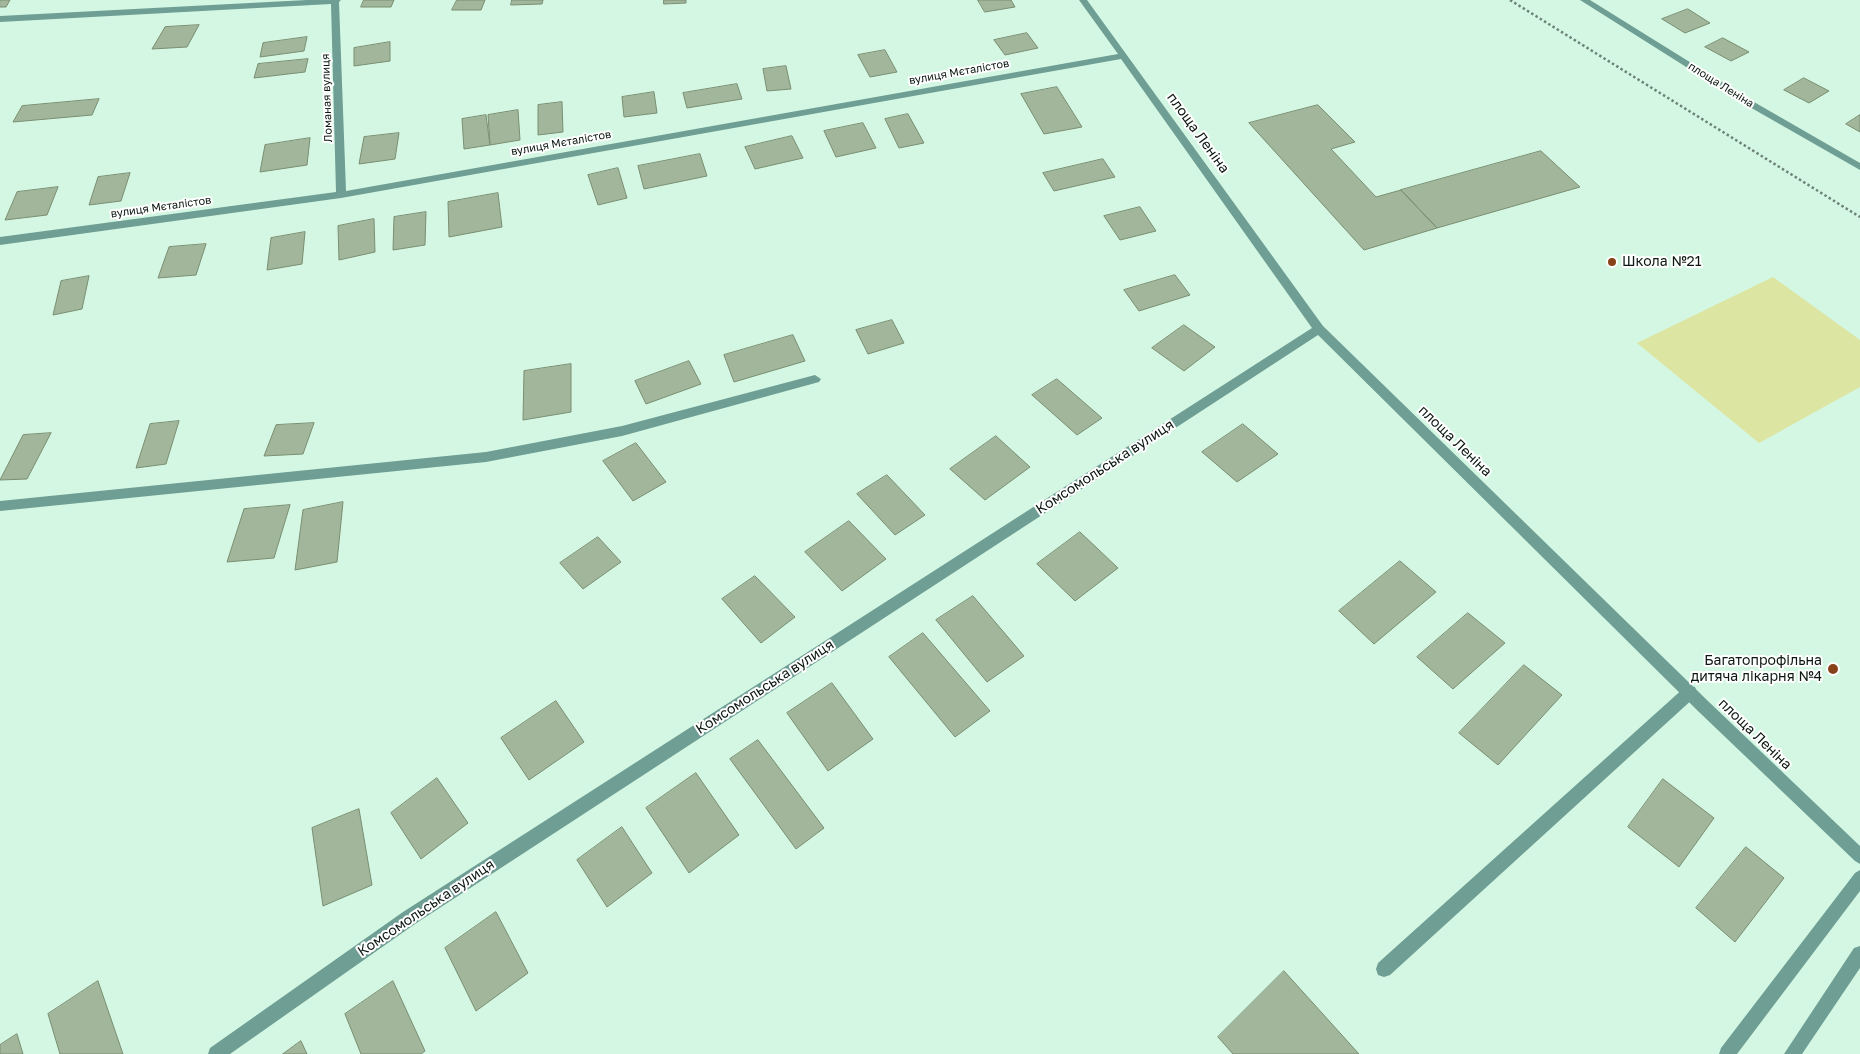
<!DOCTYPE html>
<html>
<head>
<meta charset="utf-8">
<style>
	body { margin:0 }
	canvas { display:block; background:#d3f7e2 }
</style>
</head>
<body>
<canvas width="1860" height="1054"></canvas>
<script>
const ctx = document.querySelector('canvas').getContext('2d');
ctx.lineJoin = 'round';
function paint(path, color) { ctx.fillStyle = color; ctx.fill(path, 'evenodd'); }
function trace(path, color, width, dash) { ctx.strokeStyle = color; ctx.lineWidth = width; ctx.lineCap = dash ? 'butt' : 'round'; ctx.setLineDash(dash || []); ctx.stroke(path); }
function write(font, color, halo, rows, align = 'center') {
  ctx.font = font + ' "Golos Text",sans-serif'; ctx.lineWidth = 4; ctx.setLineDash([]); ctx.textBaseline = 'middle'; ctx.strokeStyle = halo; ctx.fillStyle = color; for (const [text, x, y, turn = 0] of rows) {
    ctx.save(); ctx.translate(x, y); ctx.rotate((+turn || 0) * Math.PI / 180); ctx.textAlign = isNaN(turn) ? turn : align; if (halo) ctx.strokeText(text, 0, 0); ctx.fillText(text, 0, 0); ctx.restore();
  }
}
const green = new Path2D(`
	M1773 277 1860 340V387L1759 443 1637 343Z`);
const building = new Path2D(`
	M0 0H10L6 7H0Z
	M364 0H394L391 7H361Z
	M457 0H485L481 10H452Z
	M512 0H543L542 4 511 5Z
	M664 0H686V3L664 4Z
	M978 0H1011L1015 7 985 12Z
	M1688 9 1710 23 1685 33 1662 19Z
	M199 25 187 47 152 49 165 27Z
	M1027 33 1038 48 1005 55 994 40Z
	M307 37 304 51 260 57 263 43Z
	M1723 38 1749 52 1731 61 1705 47Z
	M390 42V61L354 66V48Z
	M885 50 897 72 870 77 858 55Z
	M308 59 305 72 254 78 258 64Z
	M786 66 791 89 767 91 763 69Z
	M1804 78 1829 91 1809 103 1784 90Z
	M737 84 742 99 687 108 683 93Z
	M1057 87 1082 127 1044 134 1021 94Z
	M654 92 657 113 624 117 622 97Z
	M99 99 92 115 13 122 22 106Z
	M562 102 563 132 538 135V105Z
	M1318 105 1355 142 1331 149 1376 197 1401 190 1437 228 1364 250 1249 123Z
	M518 110 520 140 490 145 488 115Z
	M908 114 924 143 899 148 885 119Z
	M486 115 490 145 464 149 462 119Z
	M1860 115V132L1846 124Z
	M863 123 876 148 836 157 824 131Z
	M399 133 395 159 359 164 364 137Z
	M792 136 803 158 755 169 745 147Z
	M310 138 307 165 260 172 265 145Z
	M1541 151 1580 187 1437 228 1401 190Z
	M700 154 707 176 644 189 638 166Z
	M1103 159 1115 177 1054 191 1043 173Z
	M618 168 627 198 598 205 588 175Z
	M130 173 121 201 89 205 98 177Z
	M58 187 47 215 5 220 17 192Z
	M498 193 502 227 449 237 448 202Z
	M1140 207 1156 231 1120 240 1104 216Z
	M426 212 425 245 393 250 394 217Z
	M374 219 375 252 339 260 338 226Z
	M305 232 302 264 267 270 271 238Z
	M206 244 196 275 158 278 169 247Z
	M1175 275 1190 295 1139 311 1124 290Z
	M89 276 82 309 53 315 61 281Z
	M892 320 904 343 868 354 856 330Z
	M1184 325 1215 347 1184 371 1152 348Z
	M793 335 805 361 734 382 724 355Z
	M689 361 701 384 646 404 635 381Z
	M571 364V412L523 420 524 371Z
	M1057 379 1102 418 1077 435 1032 395Z
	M179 421 166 464 136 468 150 424Z
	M314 423 303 454 264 456 276 425Z
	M1243 424 1278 454 1237 482 1202 452Z
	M51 433 27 479 0 480 23 435Z
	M996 436 1030 467 985 500 950 469Z
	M636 443 666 482 633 501 603 461Z
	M887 475 925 515 895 535 857 494Z
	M343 502 337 562 295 570 303 510Z
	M290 505 274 558 227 562 244 509Z
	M849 521 886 559 842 591 805 552Z
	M1080 532 1118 568 1075 601 1037 564Z
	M598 537 621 562 583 589 560 563Z
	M1400 561 1436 592 1374 644 1339 611Z
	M755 576 795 617 761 643 722 599Z
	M973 596 1024 656 987 682 936 620Z
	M1468 613 1505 643 1453 689 1417 657Z
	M923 633 990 711 955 737 889 657Z
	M1524 665 1562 695 1498 765 1459 733Z
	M832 683 873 739 828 771 787 713Z
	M556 701 584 742 529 780 501 738Z
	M758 740 824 828 796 849 730 759Z
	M696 773 739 835 689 873 646 808Z
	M437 778 468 823 421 859 391 813Z
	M1663 779 1714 818 1679 867 1628 827Z
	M359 809 372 885 323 906 312 828Z
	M622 827 652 873 607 907 577 860Z
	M1746 847 1784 878 1735 942 1696 908Z
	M496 912 528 973 476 1011 445 948Z
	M1284 971 1359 1054H1233L1218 1037Z
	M98 981 123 1054H60L48 1014Z
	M393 981 425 1051 421 1054H361L345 1014Z
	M17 1034 23 1054H0V1045Z
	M301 1041 307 1054H283Z`);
const path = new Path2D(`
	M1510 0 1860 217`);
const lane = new Path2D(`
	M1690 686 1695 687 1697 692 1695 697 1390 975 1384 977 1378 975 1376 969 1378 963 1685 687Z
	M1860 870V891L1737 1054H1719L1721 1048 1855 873Z`);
const street = new Path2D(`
	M307 0H341L339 2 346 191 1118 54 1079 0H1087L1323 326 1709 702 1860 846V864L1855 861 1699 712 1318 335 415 924 230 1054H208L210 1048 403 912 1312 328 1121 59 341 198 0 245V237L336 192 331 4 0 22V16Z
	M1580 0H1590L1754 102 1860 163V170L1748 106Z
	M815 375 821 379 819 382 622 436 486 462 0 511V501L486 452 622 426Z
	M1860 946V968L1802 1054H1784L1854 948Z`);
const markers = [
	[1612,262,5,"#874219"],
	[1833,669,6,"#874219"]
];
const farStreetnames = [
	["вулиця Мєталістов",959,72,-10],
	["площа Леніна",1721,85,32],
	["Ломаная вулиця",327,98,-92],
	["вулиця Мєталістов",561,143,-10],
	["вулиця Мєталістов",161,207,-8]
];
const streetNames = [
	["площа Леніна",1198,133,54],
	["площа Леніна",1455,441,44],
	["Комсомольська вулиця",1105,467,-33],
	["Комсомольська вулиця",765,687,-33],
	["площа Леніна",1755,734,44],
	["Комсомольська вулиця",426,908,-34]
];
const poiNames = [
	["Школа №21",1622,262],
	["Багатопрофільна",1822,661,"right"],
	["дитяча лікарня №4",1822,677,"right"]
];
paint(green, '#dce6a2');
paint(building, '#a1b69a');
trace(building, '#7a8e72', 1);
trace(path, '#6c8476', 2.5, [2.5, 2.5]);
paint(lane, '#6f9e95');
paint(street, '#6f9e95');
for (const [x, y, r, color] of markers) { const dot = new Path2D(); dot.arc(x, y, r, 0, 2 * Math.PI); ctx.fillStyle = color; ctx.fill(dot); trace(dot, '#fff', 2); }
write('11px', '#0b1710', '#fff', farStreetnames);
write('14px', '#0b1710', '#fff', streetNames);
write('14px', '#0b1710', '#fff', poiNames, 'left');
</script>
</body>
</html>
